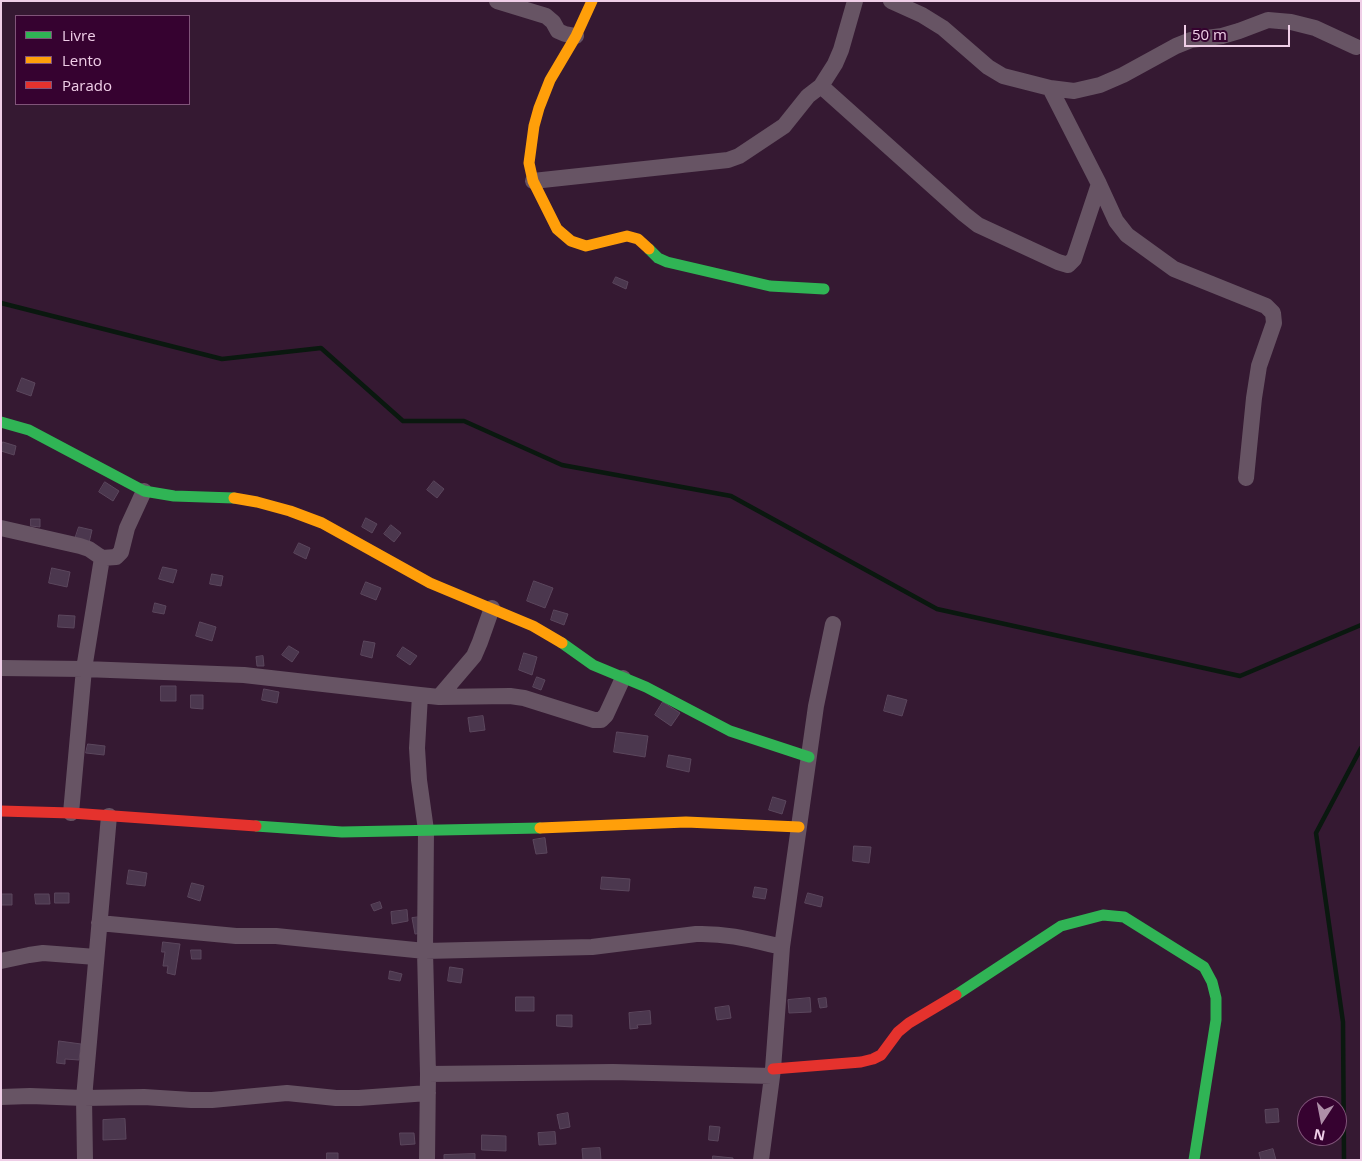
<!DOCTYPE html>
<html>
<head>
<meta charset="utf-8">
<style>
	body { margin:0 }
	#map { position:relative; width:1362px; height:1161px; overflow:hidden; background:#351932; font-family:"Open Sans",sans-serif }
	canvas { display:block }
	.frame { position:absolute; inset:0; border:2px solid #efcee7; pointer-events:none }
	.legend { position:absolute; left:15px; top:15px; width:175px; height:90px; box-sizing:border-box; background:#360230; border:1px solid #805479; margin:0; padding:6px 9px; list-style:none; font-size:15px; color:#efcee7 }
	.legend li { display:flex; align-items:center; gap:10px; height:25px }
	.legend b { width:25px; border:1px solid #805479 }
	.north { position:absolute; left:1297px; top:1096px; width:50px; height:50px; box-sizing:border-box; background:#360230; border:1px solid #805479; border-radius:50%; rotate:191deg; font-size:14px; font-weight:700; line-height:20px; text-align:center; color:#efcee7 }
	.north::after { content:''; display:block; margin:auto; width:18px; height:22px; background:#ae8fa8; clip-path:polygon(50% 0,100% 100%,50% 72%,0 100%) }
	.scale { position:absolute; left:1184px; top:25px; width:106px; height:22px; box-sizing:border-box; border:2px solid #efcee7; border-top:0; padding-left:6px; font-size:15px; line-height:18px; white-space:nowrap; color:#efcee7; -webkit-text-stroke:4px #360230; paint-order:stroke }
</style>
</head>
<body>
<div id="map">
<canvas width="1362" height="1161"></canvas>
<div class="frame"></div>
<ul class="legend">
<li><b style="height:6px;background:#30b455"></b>Livre</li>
<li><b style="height:6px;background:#ff9f0a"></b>Lento</li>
<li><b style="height:6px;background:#e5322d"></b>Parado</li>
</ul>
<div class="north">N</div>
<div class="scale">50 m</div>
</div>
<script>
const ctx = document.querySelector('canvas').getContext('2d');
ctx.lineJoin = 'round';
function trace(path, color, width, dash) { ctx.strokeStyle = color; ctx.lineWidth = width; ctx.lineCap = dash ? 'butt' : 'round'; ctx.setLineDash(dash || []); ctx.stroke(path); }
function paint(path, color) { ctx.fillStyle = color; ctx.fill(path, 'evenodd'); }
const stream = new Path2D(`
	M1 303 222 359 321 348 403 421H464L562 465 731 496 937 609 1240 676 1361 625
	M1344 1160 1343 1022 1316 833 1361 748`);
const building = new Path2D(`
	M616 277 628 282 626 289 613 283Z
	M22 378 35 383 31 396 17 391Z
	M3 442 16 446 14 455 1 451Z
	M434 481 444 489 437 498 427 490Z
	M105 482 119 491 113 501 99 492Z
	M366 518 377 524 372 533 362 527Z
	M31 519H40V527L31 526Z
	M391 525 401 533 394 542 384 534Z
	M79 527 92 530 89 543 75 539Z
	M299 543 310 548 306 559 294 553Z
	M163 567 177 570 173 583 159 579Z
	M52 568 70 572 67 587 49 583Z
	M212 574 223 576 221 586 210 584Z
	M534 581 553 588 545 608 527 601Z
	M366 582 381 588 376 600 361 594Z
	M155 603 166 606 164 614 153 612Z
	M554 610 568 614 564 625 551 620Z
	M59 615 75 616 74 628 58 627Z
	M200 622 216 627 212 641 196 636Z
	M364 641 375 643 372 658 361 655Z
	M289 646 299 652 292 662 282 655Z
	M403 647 417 656 410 665 397 656Z
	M524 653 537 657 532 675 519 670Z
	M263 656 264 666H257L256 657Z
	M537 677 545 680 541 690 533 687Z
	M161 686H176V701H161Z
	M264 689 279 692 277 703 262 700Z
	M191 695H203V709L191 708Z
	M888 695 907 700 902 716 884 711Z
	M663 702 680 713 671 726 655 715Z
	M483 716 485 730 470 732 468 718Z
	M617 732 648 736 645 757 614 752Z
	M88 744 105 746 104 755 86 753Z
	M669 755 691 759 689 772 667 767Z
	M773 797 786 801 782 814 769 810Z
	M545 838 547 853 536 854 533 840Z
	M854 846 871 847 869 863 853 861Z
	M129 870 147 873 145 886 127 884Z
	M602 877 630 879 629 891 601 889Z
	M192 883 204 886 200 901 188 897Z
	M755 887 767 889 765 899 753 897Z
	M55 893H69V903H55Z
	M808 893 823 897 821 907 805 903Z
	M1 894H12V905H1Z
	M35 894H49L50 904H36Z
	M380 902 382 908 374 911 371 905Z
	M407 910 408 921 392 924 391 912Z
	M421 917 423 933 415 934 412 918Z
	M163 942 180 944 175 975 167 973 168 966H163L165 952H162Z
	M191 950H201V959H192Z
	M450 967 463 969 461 983 448 981Z
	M390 971 402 974 400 981 389 979Z
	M516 997H534V1011H516Z
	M810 998 811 1012 789 1013 788 1000Z
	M826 998 827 1007 820 1008 818 999Z
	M729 1006 731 1018 717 1020 715 1008Z
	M650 1011 651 1024 637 1025 638 1028 630 1029 629 1013Z
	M557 1015H572V1027L557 1026Z
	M59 1041 81 1044 79 1060 65 1059V1064L57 1063Z
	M1278 1109 1279 1122 1266 1123 1265 1110Z
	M568 1113 570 1127 560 1129 557 1115Z
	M125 1119 126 1139 103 1140V1120Z
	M710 1126 720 1127 718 1141 709 1140Z
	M555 1132 556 1144 539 1145 538 1133Z
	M400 1133H414L415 1144 401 1145Z
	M482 1135 506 1136V1151L482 1150Z
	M600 1148 601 1160H583L582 1149Z
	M1273 1149 1276 1160H1261L1259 1153Z
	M327 1153H338V1160H327Z
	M475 1154V1160H444V1155Z
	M713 1156 733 1158V1160H713Z`);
const street = new Path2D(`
	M497 1 546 16 553 22 558 31 565 34 576 36
	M891 1 922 15 943 28 988 67 1003 76 1050 88 1074 91 1100 85 1123 75 1176 46 1191 40 1222 36 1239 31 1268 20 1291 22 1315 28 1356 47
	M821 86 964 214 978 225 1058 262 1068 265 1074 259 1099 184
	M1050 88 1099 184 1116 221 1127 235 1174 269 1266 306 1273 313 1274 323 1259 366 1254 398 1246 478
	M533 181 728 160 739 156 784 126 808 96 821 86 835 64 841 50 855 1
	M1 528 80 546 89 549 102 558 116 557 121 552 127 528 144 491
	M1 668 84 669 244 675 420 695 439 697 510 696 524 698 594 720H601L606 715 623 678
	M420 695 417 748 419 780 426 830 425 951 428 1074 427 1160
	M439 697 474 656 480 642 492 608
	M71 813 84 669 102 558
	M99 923 236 936H276L425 951 592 947 696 934C728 933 752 940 782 947
	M1 961 29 955 43 953 96 957
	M428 1074 613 1072 772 1076
	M1 1097 30 1096 84 1098 144 1097 191 1100H212L287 1093 336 1098H359L428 1093
	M85 1160 84 1098 109 816
	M761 1160 773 1069 782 947 816 706 833 624`);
const fast = new Path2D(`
	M649 249 658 258 667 262 770 286 824 289
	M1 422 29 430 144 491 174 496 234 498
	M562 643 593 665 646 687 730 731 809 757
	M256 826 342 832 540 828
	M956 995 1061 926 1103 915 1124 917 1204 967 1212 982 1216 998V1020L1194 1160`);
const slow = new Path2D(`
	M592 1 576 36 550 80 539 108 534 126 529 163 533 181 557 229 571 241 586 246 627 236 638 239 649 249
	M234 498 257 502 290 511 322 523 430 583 533 626 562 643
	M540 828 686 822 799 827`);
const jam = new Path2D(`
	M1 811 71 813 256 826
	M773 1069 861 1062 873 1059 881 1055 898 1032 909 1023 956 995`);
trace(stream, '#0a180f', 4.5);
paint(building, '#4b374e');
trace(building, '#5b475d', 1);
trace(street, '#675464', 16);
trace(fast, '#30b455', 11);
trace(slow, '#ff9f0a', 11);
trace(jam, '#e5322d', 11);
</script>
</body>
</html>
